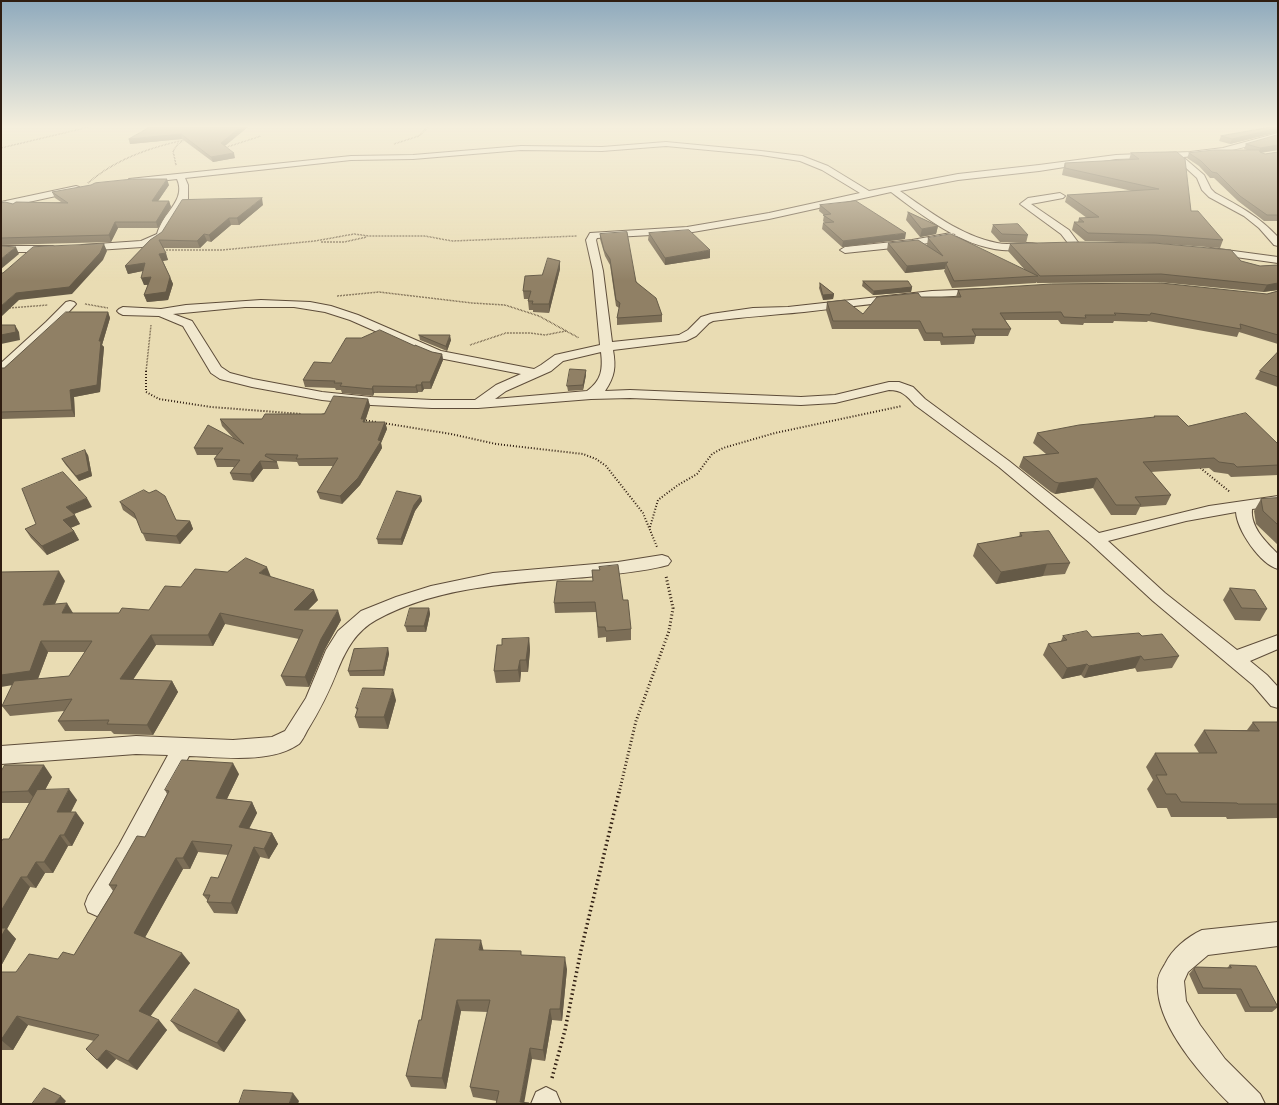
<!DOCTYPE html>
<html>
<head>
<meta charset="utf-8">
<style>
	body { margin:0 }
	#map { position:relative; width:1279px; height:1105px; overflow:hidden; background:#e9dcb3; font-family:Vollkorn,serif }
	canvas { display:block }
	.frame { position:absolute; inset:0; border:2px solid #2f1d11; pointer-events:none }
</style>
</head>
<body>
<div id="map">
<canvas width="1279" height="1105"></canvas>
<div class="frame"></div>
</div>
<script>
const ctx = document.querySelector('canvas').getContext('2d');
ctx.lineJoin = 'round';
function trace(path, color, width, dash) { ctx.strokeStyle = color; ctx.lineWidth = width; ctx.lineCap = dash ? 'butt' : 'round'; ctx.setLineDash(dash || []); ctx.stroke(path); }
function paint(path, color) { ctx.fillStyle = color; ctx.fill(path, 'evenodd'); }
const pathFar3 = new Path2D(`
	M394 144 419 136 429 126
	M1 148 93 126
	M224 148 261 136
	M176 165 173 151 178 144 183 141
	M88 183C116 159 149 148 184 140
	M321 242H344L367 237
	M166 250H222L315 241 354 234 369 236H425L452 241 577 236
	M337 296 379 292 472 303 505 305 539 316 579 338
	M85 304 108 308
	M9 308 48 305
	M470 345 506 333H530L545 335 566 331
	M146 372 151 325`);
const pathFar2 = new Path2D(`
	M146 371V392L159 399 211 407 302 414
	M363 420 376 422
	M383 423 451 434 496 444 583 454 596 459 606 466 643 513 657 547
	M1198 466 1230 492
	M650 527 658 500 678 485 697 474 712 454 723 448 775 433 902 406`);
const pathFar1 = new Path2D(`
	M619 793 636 721 669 631 673 608 666 576`);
const path = new Path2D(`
	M552 1078 565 1030 581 950 619 792`);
const street = new Path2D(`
	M1278 133V138C1247 147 1216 155 1183 157L1204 175 1211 189 1215 193C1241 207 1258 216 1278 237V246L1274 245 1259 228 1244 216 1209 197 1202 190 1197 178 1174 157 1116 159 1039 171 958 180 900 191C929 211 961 236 997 243 1010 246 1024 241 1037 244L1038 246 1037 248 1033 249C1023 250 1012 251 1002 250 961 246 923 216 891 192L769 219 687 233 597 238 596 240 603 271 612 342 679 335 688 330 701 317 711 314 753 308 788 307 932 291 983 289 985 291 979 294C920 298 862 305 804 312 773 315 743 317 713 321L709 323 696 336 686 341 613 350C616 367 615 376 605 391L630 390 801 397 835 395 889 382H899L913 387 925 399 1009 461 1099 533 1209 506 1278 496V506L1252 509C1250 527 1266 542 1278 554V569C1260 564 1237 530 1236 512L1186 521 1108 541 1165 593 1237 650 1278 635V649L1250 661 1267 675 1278 687V708L1271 706 1253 685 1153 601 1090 543 999 467 915 405C907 396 902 390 889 390L835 403 801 405 630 398 591 399 478 408H432L371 405 322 400 252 387 220 379 211 373 183 326 159 316 123 315 119 313 117 311 119 309 123 307 161 309 186 305 261 300 310 302 331 306 358 315 441 351 534 369 541 365 555 355 600 345 593 271 586 240 590 233 687 227 769 213 860 193 822 170 800 161 761 155 666 146 602 151 521 150 413 159 351 160 185 178 188 185V199L172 222 165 238 159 242 142 247 82 251 77 248 82 245 141 241 157 234C158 230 160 226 162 222 170 208 185 197 177 179L132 184 129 183 128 181 129 179 351 156 413 155 521 146 602 147 666 142 761 151 802 156 828 166 869 191 958 174 1039 165 1116 155 1190 152 1223 148ZM245 307H294L325 312 350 320 434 357 521 374 496 385 475 400H432L371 397 322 392 253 379 230 373 221 367 192 321 173 314ZM601 352C603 369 602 380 587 391L495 399 506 391 551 371 563 361Z
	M76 186 79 187 80 189 79 191 1 208V202Z
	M1060 193 1065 196 1063 198 1031 204 1069 230 1080 245 1079 247H1071L1061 234 1020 204 1028 198Z
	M951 233 955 234 956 236 955 238 912 246 845 253 840 250 845 247 912 240Z
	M1 246H53L58 249 53 252H1Z
	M1211 248 1278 257V263L1207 253 1206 251 1207 249Z
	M70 301 74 302 76 304 54 328 6 373 1 374V363L46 322 66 302Z
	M662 555 668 557 671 561 668 565C642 572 614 574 587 577 516 583 440 585 376 620 356 631 346 650 338 669 329 692 320 710 307 731 305 735 302 741 299 744 271 764 222 757 189 756L135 861 106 912 97 916 88 912 85 904 88 896 119 845 168 755 136 754 1 764V746L136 736 233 740 272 737 285 731 306 698 326 650 338 631 361 611 396 597 431 586 493 573 618 562Z
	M1278 922V946L1208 955 1188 972 1184 981 1186 1001 1200 1025 1225 1059 1260 1094 1265 1104H1230C1202 1076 1154 1023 1158 981 1158 975 1162 969 1165 964 1172 949 1187 937 1202 930Z
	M546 1087 556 1092 561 1104H531L536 1092Z`);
const wall = new Path2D(`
	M152 126H249L225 146 235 158 213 162 182 139 130 144 129 139Z
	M1278 126V132L1230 144 1219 141 1221 136Z
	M1278 135V150L1261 153 1265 154 1278 152V221H1264L1238 201 1214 178H1210L1199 166 1187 158 1189 153 1247 150 1244 149 1246 144Z
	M1177 152 1191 211 1223 240 1220 248 1153 243 1085 241 1072 230 1074 222H1078L1079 218H1087L1065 202 1067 195 1132 191 1062 175 1063 170 1065 163 1129 160 1131 153Z
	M169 185 158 201H169L171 207 158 228H118L111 242 1 245V203L13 204 61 202 55 198 52 192Z
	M263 205 239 225H231L211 242 207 241 200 248H163L168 260 163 261 170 277 173 284 168 300 147 302 144 295 148 285H144L143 271 128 274 125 266 150 240Z
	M820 205 905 239 842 247 822 229 823 223H825L823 221 824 215 819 211Z
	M908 212 938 226 936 234 920 237 906 220Z
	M993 225 1028 235 1026 243 1000 242 991 232Z
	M649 233 710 258 665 265 648 240Z
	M600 234 662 315V322L617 325V318L619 308 616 306 610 265 605 256 600 239Z
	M928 238 1025 270 1008 251 1010 244 1241 261 1260 266 1278 265V290L1263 292 1158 282 1037 283 1036 282V283L952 288 944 271 945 269 905 273 887 250 888 243 927 246V245Z
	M560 261V269L549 313 533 312V310H529L528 301V299H524L523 291Z
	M863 281 912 287 911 292 873 295 862 286Z
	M820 283 834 294 833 299 823 300 819 288Z
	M958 290 1267 294 1278 291V344L1239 332 1237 337 1148 321 1147 322 1114 321 1113 323H1084L1083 325 1061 324 1058 320H1005L1011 329 1008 336H976L974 344 941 345 940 341H924L918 329H832L826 310 827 302 863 314 921 297H956Z
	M108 312 110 318 102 345 104 347 100 392 74 397 75 417 1 419V368H4Z
	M419 335 451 340 447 351 420 340Z
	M415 346 432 352 442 354 443 360 431 389H424L422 392H418L417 393H374L373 396 342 393 341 390H336L335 388 305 387 303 380 331 363Z
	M1278 352V387L1255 379 1260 371Z
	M586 375 583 390 568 391 567 386Z
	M368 399 370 406 365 422H385L387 429 381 443 382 448 360 485 342 504 320 499 317 492 334 466H299L297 462 276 461 277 462 279 469H263L253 482 233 480 230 473 234 467H217L214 459 217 455H197L194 448 235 440 222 426 220 419H262L321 414Z
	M1154 416 1188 426 1278 444V475L1231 477 1228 474 1214 472 1209 468 1151 472 1171 495 1166 505 1140 507 1136 515H1111L1093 488 1055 494 1051 492 1019 467 1023 457 1046 454 1033 443 1037 433 1153 418Z
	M88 455 92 476 79 481 65 464 62 459Z
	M421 496 422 501 415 511 402 545 378 544 377 539Z
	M1278 498V545L1256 524 1254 511 1261 499Z
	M120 502 176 520 190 521 193 529 180 544 146 541 137 520 123 510Z
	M92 507 74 514 80 524 71 528 74 531 79 540 47 555 31 538 25 529Z
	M1020 533 1070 563 1065 574 1043 576 996 584 973 556 977 544 1019 537Z
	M592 570 623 600 631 629V640L606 642V637L598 638 596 612 555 613 554 603 593 581Z
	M271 577 318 600 308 610 341 620 325 649 309 687 286 686 281 676 299 639 225 624 213 646 156 645 133 679 172 681 178 692 153 735 114 734 111 731H65L58 721 64 711 10 716 2 706 65 581 55 604 73 613H119L149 610 181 587ZM48 652H85L69 676 38 679Z
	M1230 588 1267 609 1260 621 1235 620 1223 600Z
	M429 608 430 614 426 632H407L405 626Z
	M1063 636 1092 637 1142 636 1179 656 1172 668 1137 672 1135 668 1084 678 1081 675 1062 679 1043 655 1048 644 1061 641Z
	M529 638 530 650 528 672H521L520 682 496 683 494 671 502 645Z
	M388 648 389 654 384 676H350L348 671Z
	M396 700 388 729 359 728 355 717 357 711 356 708Z
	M1253 722H1278V818L1227 819 1226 817H1171L1167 808H1157L1147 789 1153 780 1146 767 1155 753H1199L1194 745 1204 730H1247Z
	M1 772 52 777 45 790 77 800 71 812 84 823 72 846H68L53 873H45L36 888 30 887 7 929 16 939 1 966V842L9 839 29 803H1Z
	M239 774 227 799 252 802 257 813 249 828 272 833 278 844 269 859 260 857 237 914 214 913 207 902 208 901 203 895 218 878 228 855 198 852 190 869H183L145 937 190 963 150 1016 167 1030 137 1070 116 1059 107 1069 94 1041 28 1025 13 1050H1V972H16L74 955 113 891 109 885 145 837 167 794 165 790Z
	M483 951 522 955 567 969 562 1021 552 1020 545 1061 532 1059 497 1101 473 1097 470 1087 488 1012 461 1011 446 1089 411 1087 406 1076 421 1020Z
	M1230 965 1278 1007 1272 1012H1245L1236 994H1198L1189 974 1195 967 1227 968Z
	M246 1020 224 1052 179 1031 171 1021Z`);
const shadedWall = new Path2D(`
	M242 126H249L222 148 221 143Z
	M1278 128V132L1230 144 1232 139Z
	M181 134 182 139 130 144 129 139Z
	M1278 145V150L1258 153 1260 148Z
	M234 153 235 158 213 162 211 157Z
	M167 179 169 185 154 207 152 201Z
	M262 198 263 205 239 225 237 218Z
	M169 201 171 207 158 228 156 222Z
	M229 218 231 225 211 242 209 235Z
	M115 222 118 228 111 242 109 235Z
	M938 226 936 234 920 237 922 229Z
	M906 233 905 239 842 247 843 241Z
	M204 234 207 241 200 248 197 241Z
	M104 244 107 251 103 260 72 294 19 300 1 317V306L16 293Z
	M16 247 19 254 1 269V259Z
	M710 250V258L665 265V258Z
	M166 253 168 260 162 261 159 254Z
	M560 261V269L549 313V304Z
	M948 262 946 264 945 269 905 273 907 266Z
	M145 263 147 270 128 274 125 266Z
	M151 277 153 284 144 285 141 278Z
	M170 277 173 284 168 300 147 302 144 295Z
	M1278 283V290L1263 292 1267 285Z
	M912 287 911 292 873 295 874 291Z
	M834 294 833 299 823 300V295Z
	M108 312 110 318 102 345 104 347 100 392 74 397 75 417 72 410 70 390 99 341Z
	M15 325 19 332 20 340 1 344V335Z
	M450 335 451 340 447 351 446 346Z
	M442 354 443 360 431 389 430 382Z
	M586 370V375L583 390V385Z
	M422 382 424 389 422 392 421 385Z
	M416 385 418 392 417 393 416 387Z
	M373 386 374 393 373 396 372 389Z
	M368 399 370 406 365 421 366 426 361 419Z
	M385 422 387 429 381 443 382 448 360 485 342 504 340 496 378 440Z
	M85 450 88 455 92 476 79 481 76 476Z
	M260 461 263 469 253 482 250 474Z
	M1097 478 1093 488 1055 494 1059 483Z
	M421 496 422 501 415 511 402 545 401 539 414 505Z
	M87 498 92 507 71 515 66 507Z
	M75 515 80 524 67 529 63 520Z
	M190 521 193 529 180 544 176 536Z
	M74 531 79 540 47 555 42 546Z
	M1047 564 1043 576 996 584 1001 572Z
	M267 567 271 577 259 573Z
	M59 571 65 581 50 615 43 605Z
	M314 590 318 600 298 620 294 610Z
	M67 603 73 613H62Z
	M429 608 430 614 426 632 424 626Z
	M338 610 341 620 325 649 309 687 305 677 321 639Z
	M220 613 225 624 213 646 208 635Z
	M151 635 156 645 127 689 120 679Z
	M529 638 530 650 528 672 526 660Z
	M41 641 48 652 37 681 1 687V675Z
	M388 648 389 654 384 676 383 670Z
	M1141 656 1135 668 1084 678 1089 666Z
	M520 660 521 672 520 682 518 670Z
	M1087 664 1081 675 1062 679 1067 668Z
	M172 681 178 692 153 735 147 725Z
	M393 689 396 700 388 729 384 717Z
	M233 763 239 774 222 809 216 798Z
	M44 765 52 777 38 803 28 791Z
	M69 789 77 800 65 822 57 812Z
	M252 802 257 813 245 837 239 827Z
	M76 812 84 823 72 846 64 835Z
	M272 833 278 844 269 859 264 849Z
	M60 835 68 846 53 873 44 862Z
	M192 841 198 852 190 869 183 858Z
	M254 847 260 857 237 914 231 903Z
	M176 858 183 869 142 943 134 933Z
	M36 862 45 873 36 888 27 877Z
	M21 877 30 887 7 929 16 939 1 966V911Z
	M481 940 484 952 479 950Z
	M182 953 190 963 147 1021 139 1011Z
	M565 957 567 969 562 1021 560 1009Z
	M457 1000 461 1011 446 1089 442 1078Z
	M550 1009 552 1020 545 1061 543 1050Z
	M239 1010 246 1020 224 1052 217 1043Z
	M17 1016 28 1025 13 1050 1 1040Z
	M159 1020 167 1030 137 1070 128 1061Z
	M530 1048 532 1059 524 1104 520 1102Z
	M106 1050 116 1059 107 1069 97 1060Z
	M293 1093 299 1101 298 1104H289Z
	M61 1096 66 1101 64 1104H54Z`);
const building = new Path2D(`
	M152 126H242L221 143 234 153 211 157 181 134 129 139Z
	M1278 126V128L1232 139 1221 136Z
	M1278 135V145L1260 148 1246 144Z
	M1214 150H1259L1260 152 1265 154 1278 152V215H1267L1240 196 1217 173 1212 172 1201 161 1189 153Z
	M1177 152 1185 159 1191 211H1198L1223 240 1156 235 1088 233 1074 222H1084L1079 218 1099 217 1067 195 1159 189 1065 168V163L1139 159 1131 153Z
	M133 179H167L152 201H169L156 222H115L109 235 1 238V203L5 202 13 204 16 202 68 203 52 192 91 185 95 183Z
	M262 198 237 218H229L209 235 204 234 197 241 159 240 166 253 159 254 170 277 166 292 144 295 151 277 141 278 145 263 125 266 150 240 162 232 182 200Z
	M856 201 906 233 843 241 823 223 834 222 823 215 831 214 820 205Z
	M908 212 938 226 922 229Z
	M1018 224 1028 235 1002 234 993 225Z
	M689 230 710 250 665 258 649 233Z
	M627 232 636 282 656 298 662 315 617 318 620 303 616 300 610 259 604 250 600 234Z
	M951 234 1038 276 954 281 946 264 948 262 907 266 888 243 918 240 943 256 928 238Z
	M1076 242 1154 243 1231 250 1241 261 1260 266 1278 265V283L1267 285 1161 274 1040 276 1010 244Z
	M104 244 100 253 69 287 16 293 1 306V273H3L33 247Z
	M1 246 16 247 1 259Z
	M548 258 560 261 549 304H532L533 301H528L531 291H523L525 276 542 275Z
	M863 281H908L912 287 874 291Z
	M820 283 834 294 823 295Z
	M1161 283 1267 294 1278 291V335L1240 324 1241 329 1151 313 1150 315 1114 313 1116 315H1085L1086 318 1064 317 1061 312 1000 313 1011 329H972L976 336 943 337 942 333H926L920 321H833L827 302 845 300 863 314 877 297 918 293 921 297H961L958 290 1051 284Z
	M66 312H108L99 341H101L97 385 70 390 72 410 1 412V368H4Z
	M1 325H15L16 332 1 335Z
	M380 330 415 346V345L432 352 442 354 430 382H422L421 385H416V387L373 386 372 389 340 386 342 383H334L335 381 303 380 314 362 331 363 346 338H361Z
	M419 335H450L446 346Z
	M1278 352V377L1260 371Z
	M570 369 586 370 583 385 567 386Z
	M334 396 368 399 361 419H364L363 422H385L378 440 381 441 358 478 340 496 317 492 338 458 296 459 298 455 266 454 265 456 277 462 260 461 250 474 230 473 240 460 214 459 223 448H194L208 425 244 444 220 419H262L265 414H324Z
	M1246 413 1278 444V465L1237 467 1234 464 1219 462 1214 458 1143 462 1171 495 1135 497 1141 505H1116L1097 478 1059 483 1055 482 1023 457 1059 453 1037 433 1079 425 1155 417 1154 416H1178L1188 426Z
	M85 450 89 471 76 476 62 459Z
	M63 472 87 498 66 507 75 515 63 520 74 531 42 546 25 529 36 524 22 489Z
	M144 490 149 493 156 490 165 496 176 520 190 521 176 536 142 533 134 513 120 502Z
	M397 491 421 496 414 505 401 539H377Z
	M1278 498V525L1263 511 1261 499Z
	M1049 531 1070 563 1047 564 1001 572 977 544 1022 536 1020 533Z
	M246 558 267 567 259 573 314 590 294 610H338L321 639 305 677 281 676 303 630 220 613 208 635H151L120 679 172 681 147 725 107 724 109 720 58 721 72 699 2 706 14 681 69 676 92 641H41L30 671 1 675V572L59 571 43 605 67 603 62 613H119L122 608 149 610 165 586 181 587 195 569 227 572Z
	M618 565 623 600H628L631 629 606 631 605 627H598L595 602 554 603 557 581H593L592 570H600L599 567Z
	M1230 588 1255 590 1267 609 1242 608Z
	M410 608H429L424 626H405Z
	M1087 631 1092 637 1139 633 1142 636 1162 634 1179 656 1144 660 1141 656 1089 666 1087 664 1067 668 1048 644 1067 640 1063 636Z
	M529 638 526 660H520L518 670 494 671 497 645H502V639Z
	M388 648 383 670 348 671 354 649Z
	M363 688 393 689 384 717H355L358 708H356Z
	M1253 722H1278V804H1238L1237 803 1181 802 1176 794H1166L1156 775H1167L1155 753H1217L1204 730 1259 731Z
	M182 760 233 763 216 798 252 802 239 827 272 833 264 849 254 847 231 903 207 902 210 895H203L211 877 218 878 232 845 192 841 183 858H176L134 933 182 953 139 1011 159 1020 128 1061 106 1050 97 1060 86 1049 99 1035 17 1016 1 1040V972H16L29 954 58 959 63 952 74 955 117 885H109L137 836 145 837 169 791 165 790Z
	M5 765H44L28 791 1 792V772Z
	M69 789 57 812H76L64 835H60L44 862H36L27 877H21L1 911V842L3 839H9L37 790Z
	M1 928H6L1 937Z
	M436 939 481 940 479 950 521 951V955L565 957 560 1009H550L543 1050 530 1048 520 1102 529 1103V1104H496L499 1091 470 1087 490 1000H457L442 1078 406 1076 419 1020H421Z
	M1230 965 1256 966 1278 1007H1250L1241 989 1203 988 1194 969 1195 967 1231 968Z
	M195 989 239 1010 217 1043 171 1021Z
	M44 1088 61 1096 54 1104H32Z
	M244 1090 293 1093 289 1104H239Z`);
trace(street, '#5e4d3a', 2);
trace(pathFar3, '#2f1d11', 1.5, [0.5, 1]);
trace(pathFar2, '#2f1d11', 2, [1, 2]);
trace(pathFar1, '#2f1d11', 3, [1, 2.5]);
trace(path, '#2f1d11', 3.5, [1.5, 3]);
paint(street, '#f1e8ce');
paint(wall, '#7c6e57');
paint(shadedWall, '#655a47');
paint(building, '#908065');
trace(building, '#655a47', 1);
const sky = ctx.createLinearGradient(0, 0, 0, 281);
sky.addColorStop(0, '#8faabd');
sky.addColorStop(0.45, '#f5efdd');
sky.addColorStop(1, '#f5efdd00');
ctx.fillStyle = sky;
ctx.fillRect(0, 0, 1279, 281);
</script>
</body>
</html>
